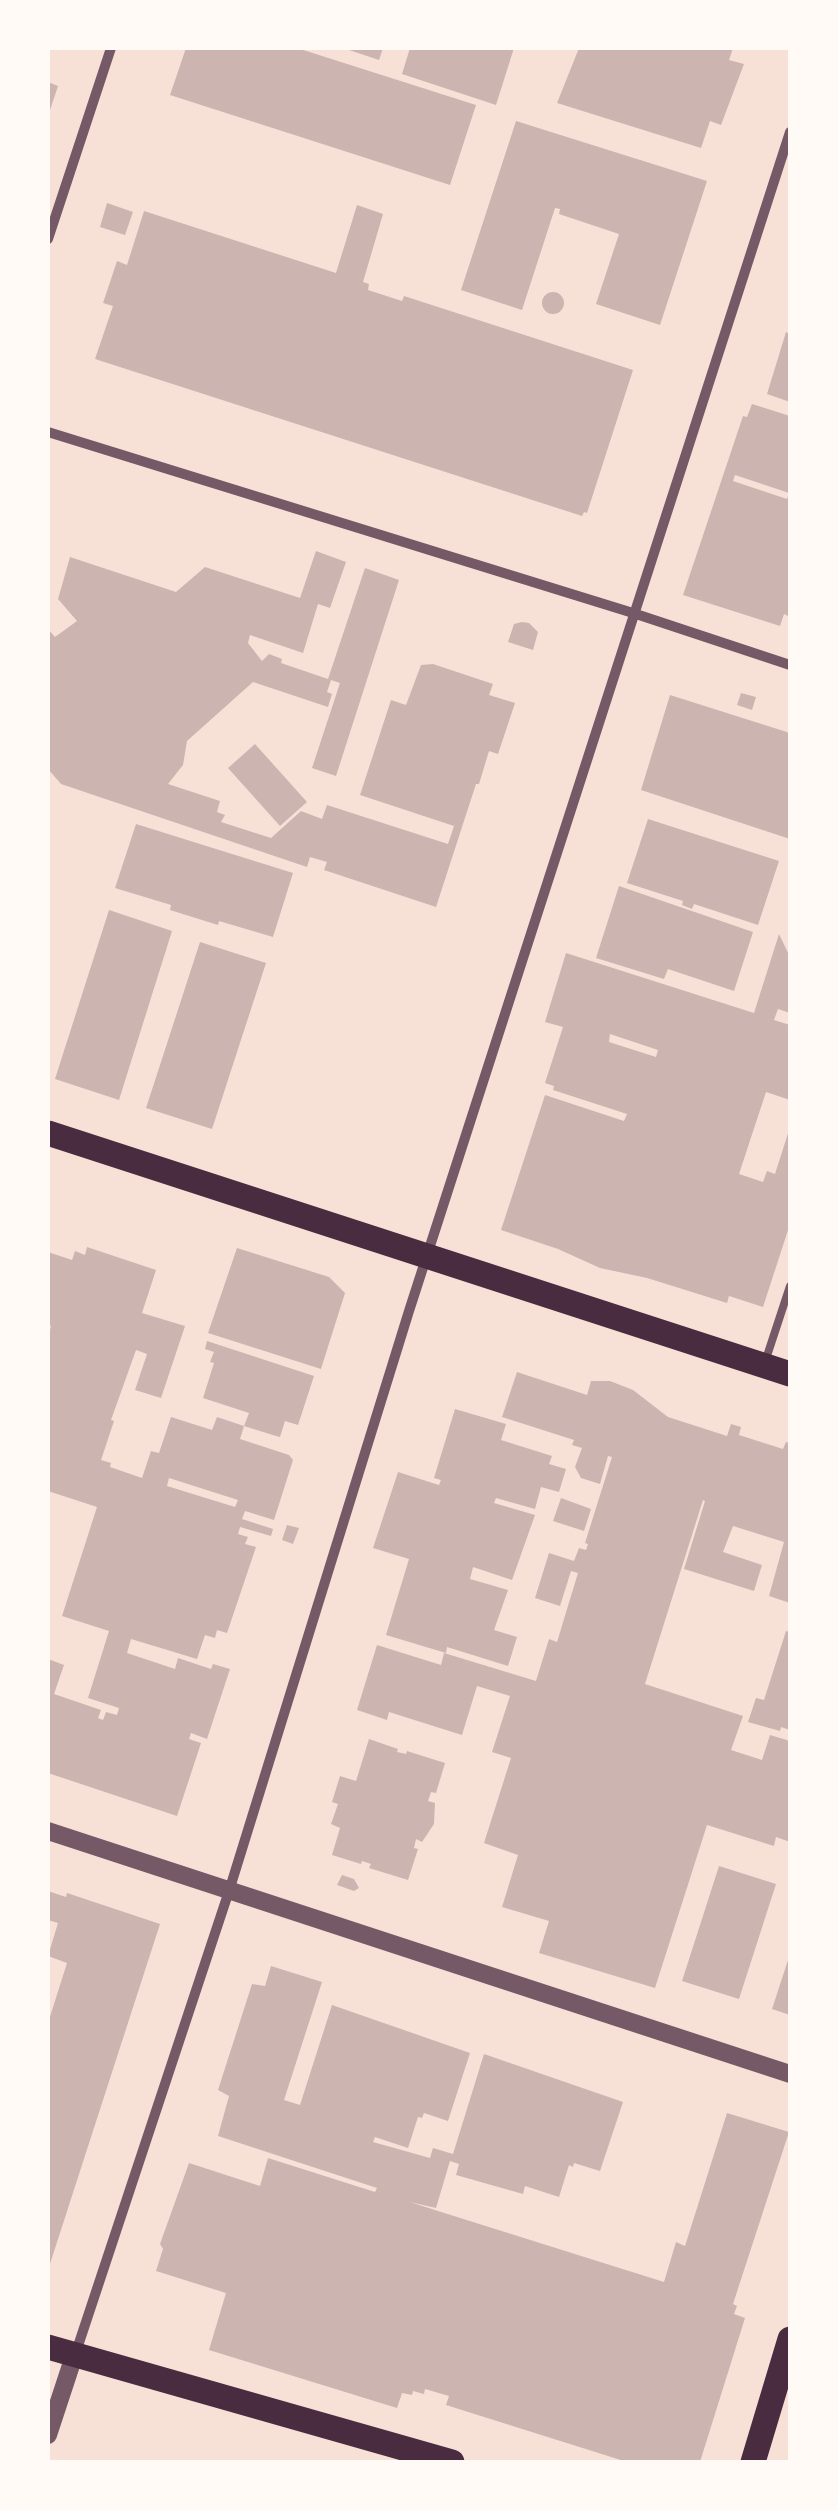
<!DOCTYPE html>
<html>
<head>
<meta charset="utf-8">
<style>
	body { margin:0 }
	#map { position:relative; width:838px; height:2510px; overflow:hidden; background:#f7e1d7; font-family:Barlow,sans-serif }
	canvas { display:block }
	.frame { position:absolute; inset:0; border:50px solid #fffaf5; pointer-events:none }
</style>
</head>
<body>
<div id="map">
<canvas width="838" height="2510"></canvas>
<div class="frame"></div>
</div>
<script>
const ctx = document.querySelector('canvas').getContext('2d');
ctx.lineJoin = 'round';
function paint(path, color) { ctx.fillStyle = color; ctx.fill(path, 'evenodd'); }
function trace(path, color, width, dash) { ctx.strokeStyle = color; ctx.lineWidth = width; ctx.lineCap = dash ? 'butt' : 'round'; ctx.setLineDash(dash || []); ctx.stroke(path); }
const building = new Path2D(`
	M186 48H297L476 105 450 185 170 95Z
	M343 48H383L379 60Z
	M410 48H514L496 105 402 74Z
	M579 48H733L729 60 744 64 721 125 710 121 701 148 557 103Z
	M48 82 58 86 48 116Z
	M516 121 707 181 660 325 596 304 619 234 559 214 560 209 555 208 522 310 461 290Z
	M107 203 133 212 125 235 100 227Z
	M357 205 383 214 363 282 369 284 368 290 402 301 404 296 633 370 587 513 584 512 582 516 95 359 113 306 103 303 117 261 127 265 144 211 336 273Z
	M542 303a11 11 0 1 1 22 0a11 11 0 1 1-22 0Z
	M786 332 790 334V402L767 394Z
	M752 404 790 416V617L784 614 780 626 683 595 743 416 747 417ZM735 475 789 493 787 499 733 481Z
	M316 551 346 562 330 608 318 604 303 653 250 635 248 643 262 661 269 654 282 659 281 663 328 679 365 568 399 580 336 776 312 768 340 683 331 680 327 692 332 694 328 707 253 682 187 741 183 765 168 784 220 801 217 812 225 815 221 822 271 838 301 811 322 819 327 805 448 844 454 826 360 795 391 700 406 705 421 665 433 664 493 684 489 695 515 703 498 754 489 751 479 784H476L436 907 324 870 327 862 310 857 307 867 61 784 48 769V629L55 637 77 621 58 599 70 557 176 592 205 567 300 598Z
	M522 622 529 623 538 632 533 650 508 642 514 624Z
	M741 693 756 697 752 710 737 705Z
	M670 695 790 733V839L641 790Z
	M255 744 307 802 280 826 228 768Z
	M648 819 779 861 758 925 694 904 692 909 682 905 683 901 627 883Z
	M136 824 293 873 273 937 219 921 218 925 170 910 171 905 115 888Z
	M619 886 753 932 734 991 668 969 664 979 596 958Z
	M109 910 172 931 119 1100 55 1079Z
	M779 934 790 957V1013L778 1009 774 1020 790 1025V1100L766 1092 739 1174 763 1182 767 1171 775 1174 790 1127V1224L763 1307 729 1296 727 1303 647 1278 600 1268 558 1249 501 1230 545 1095 624 1121 627 1114 553 1090 554 1086 545 1083 563 1027 545 1022 566 953 754 1013ZM610 1034 658 1050 656 1057 609 1042Z
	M200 942 266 963 212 1129 146 1108Z
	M87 1247 156 1270 142 1313 185 1326 161 1398 135 1390 147 1354 136 1350 111 1420 114 1421 101 1460 111 1463 110 1467 142 1478 151 1451 159 1453 171 1417 212 1430 217 1417 244 1426 240 1439 289 1455 293 1460 274 1520 245 1511 242 1519 273 1529 271 1536 240 1527 238 1534 248 1537 245 1544 256 1547 227 1633 217 1630 215 1638 205 1635 197 1659 131 1639 127 1653 175 1669 178 1658 211 1669 213 1664 230 1669 207 1739 191 1733 189 1739 201 1743 177 1816 48 1773V1659L64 1665 54 1694 101 1710 98 1718 103 1720 106 1712 117 1715 119 1708 88 1698 109 1631 62 1616 97 1507 48 1491V1338L51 1326 48 1325V1252L72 1260 75 1251 85 1255ZM169 1478 238 1500 235 1507 167 1486Z
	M237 1248 329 1277 345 1293 321 1369 208 1333Z
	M207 1341 314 1376 298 1425 285 1421 280 1437 276 1436 244 1426 249 1413 203 1398 214 1363 210 1362 214 1352 205 1349Z
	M517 1372 587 1395 591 1381H610L633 1390 668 1417 727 1436 731 1424 741 1427 739 1435 783 1449 786 1442 790 1443V1603L769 1596 784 1542 733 1526 723 1552 762 1565 754 1591 684 1569 705 1501 703 1500 645 1684 743 1716 731 1750 762 1760 770 1735 790 1741V1842L776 1837 774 1846 707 1825 655 1988 539 1953 549 1921 502 1907 518 1855 484 1843 511 1758 492 1752 510 1696 477 1686 462 1735 389 1712 387 1720 357 1710 377 1645 441 1665 444 1653 536 1681 549 1639 557 1642 578 1573 571 1571 560 1606 535 1598 549 1553 574 1561 579 1548 586 1550 588 1544 585 1543 612 1457 608 1456 600 1484 581 1478 575 1467 582 1448 572 1445 574 1440 502 1417Z
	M455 1409 506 1424 501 1440 552 1456 549 1464 566 1469 559 1492 541 1487 535 1509 496 1498 494 1503 535 1515 512 1580 473 1567 470 1579 508 1590 494 1630 517 1637 508 1666 447 1647 446 1653 386 1635 409 1559 373 1548 398 1472 439 1485 441 1480 434 1478Z
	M561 1498 591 1509 584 1531 553 1521Z
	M287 1525 299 1528 293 1544 282 1540Z
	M786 1631 790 1632V1730L781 1727 780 1731 748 1722 756 1698 764 1700Z
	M369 1739 398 1749 397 1752 406 1754 407 1751 445 1763 436 1793 431 1792 428 1801 435 1803 434 1824 422 1842 416 1839 414 1848 418 1849 408 1880 369 1868 371 1864 362 1861 361 1864 332 1855 340 1828 331 1824 338 1804 332 1802 340 1776 356 1781Z
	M719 1866 776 1884 739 1999 682 1981Z
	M342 1875 354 1879 359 1888 354 1891 337 1885Z
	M48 1891 66 1897 67 1893 160 1924 48 2270V2023L67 1963 48 1956 58 1923 48 1920Z
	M790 1954V2015L772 2009Z
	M271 1966 322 1982 284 2100 300 2105 332 2005 470 2053 448 2121 424 2113 422 2118 418 2117 408 2148 375 2137 373 2142 430 2158 433 2148 453 2154 484 2054 623 2102 600 2171 574 2163 573 2167 569 2165 559 2197 525 2186 523 2194 456 2175 459 2164 450 2161 436 2208 410 2202 438 2211 664 2282 676 2242 685 2246 727 2113 789 2132 733 2304 737 2306 734 2314 745 2318 700 2462H627L446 2405 449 2396 425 2389 424 2394 413 2391 412 2395 402 2393 397 2408 209 2350 226 2293 156 2271 163 2249 160 2244 189 2163 260 2186 268 2158 375 2192 377 2188 218 2136 229 2096 218 2090 252 1984 265 1986Z`);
const service = new Path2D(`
	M765 1362 790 1286`);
const minor = new Path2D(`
	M48 239 111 48
	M48 432 633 613 790 665
	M75 2355 229 1891 409 1311 790 132`);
const tertiary = new Path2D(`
	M48 1831 790 2074
	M48 2435 74 2356`);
const primary = new Path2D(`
	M48 1133 790 1374
	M48 2347 452 2462
	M753 2462 790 2339`);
paint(building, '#ccb4b1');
trace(service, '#755966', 8);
trace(minor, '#755966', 10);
trace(tertiary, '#755966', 18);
trace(primary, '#4a2c40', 25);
</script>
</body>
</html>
